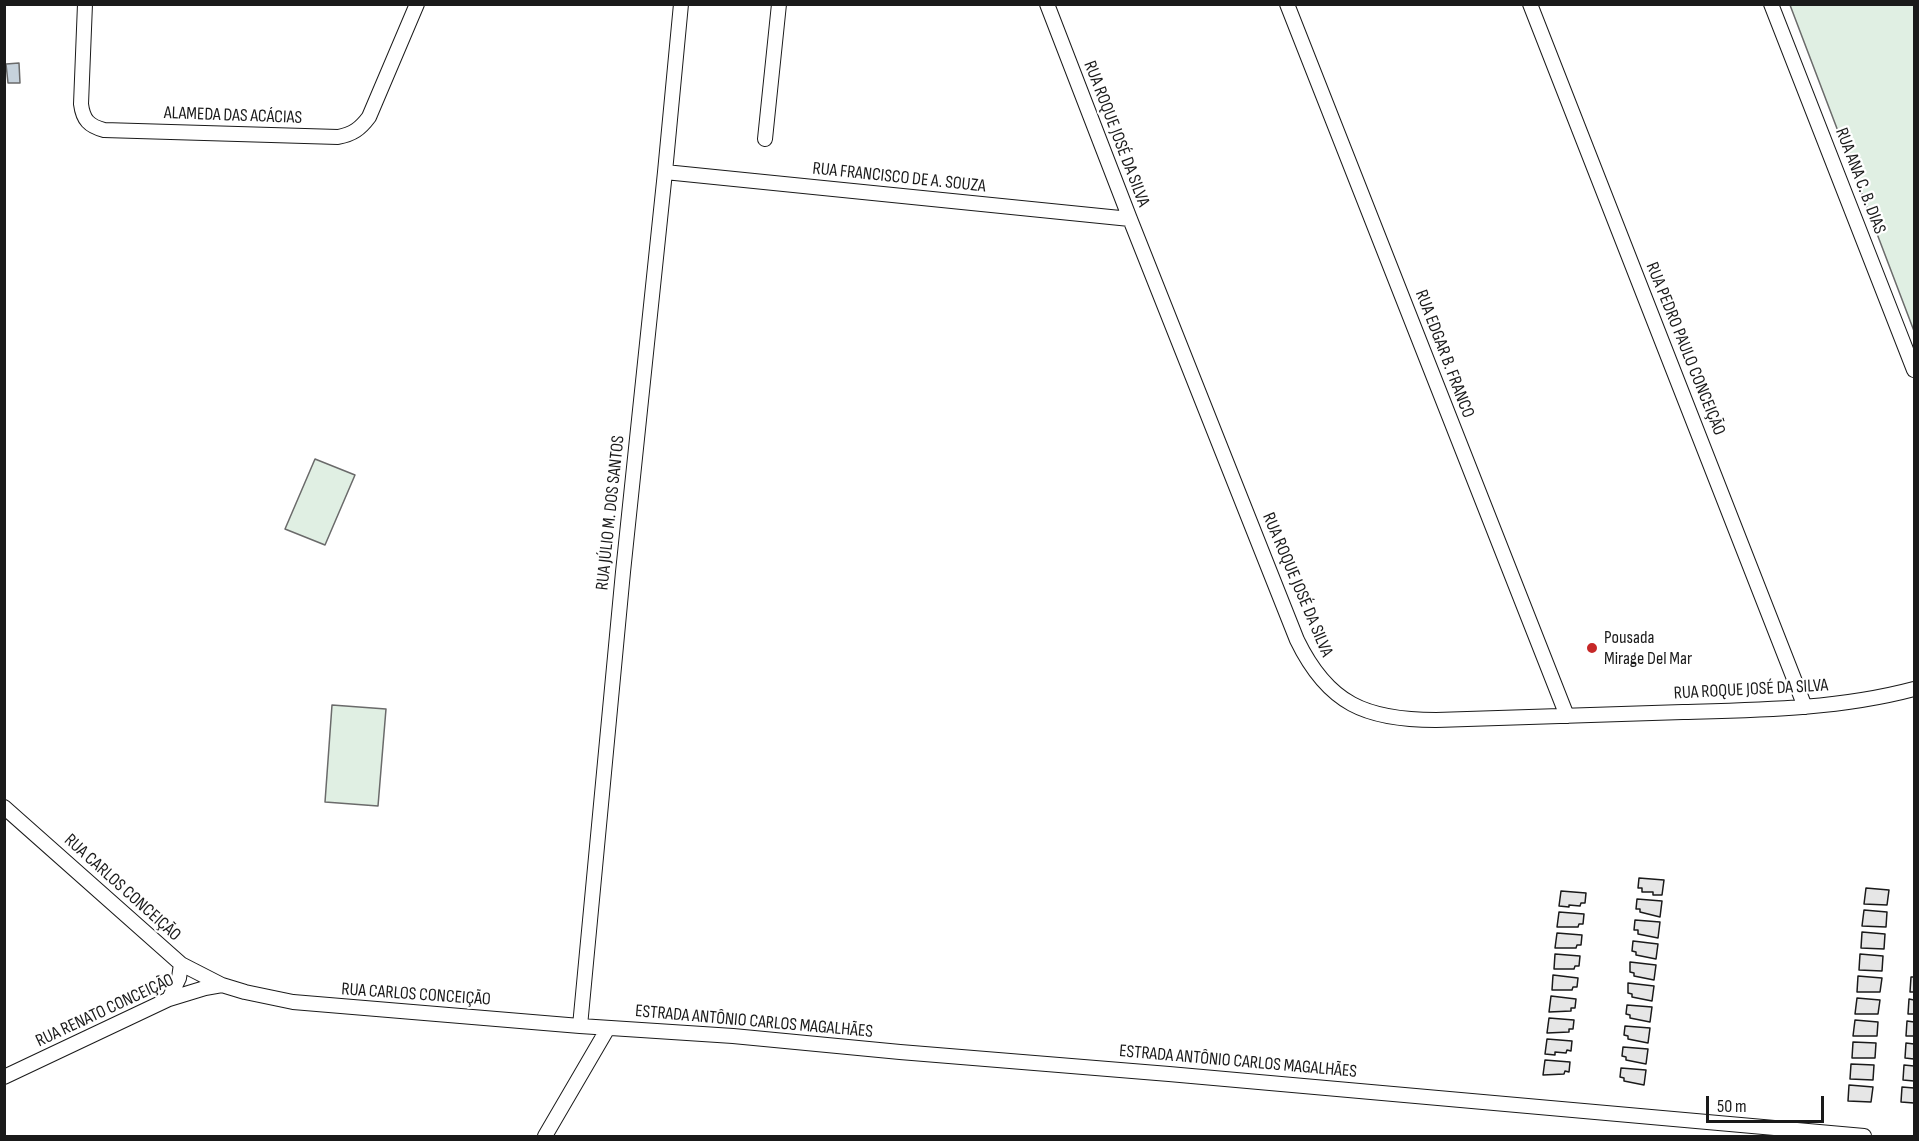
<!DOCTYPE html>
<html>
<head>
<meta charset="utf-8">
<style>
	body { margin:0 }
	#map { position:relative; width:1919px; height:1141px; overflow:hidden; background:#fff; font-family:"Sofia Sans Condensed",sans-serif }
	canvas { display:block }
	.frame { position:absolute; inset:0; border:6px solid #1a1a1a; pointer-events:none }
	.scale { position:absolute; left:1706px; top:1096px; width:118px; height:27px; box-sizing:border-box; border:3px solid #1a1a1a; border-top:0; padding-left:8px; font-size:18px; line-height:21px; white-space:nowrap; color:#1a1a1a; -webkit-text-stroke:4px #fff; paint-order:stroke }
</style>
</head>
<body>
<div id="map">
<canvas width="1919" height="1141"></canvas>
<div class="frame"></div>
<div class="scale">50 m</div>
</div>
<script>
const ctx = document.querySelector('canvas').getContext('2d');
ctx.lineJoin = 'round';
function paint(path, color) { ctx.fillStyle = color; ctx.fill(path, 'evenodd'); }
function trace(path, color, width, dash) { ctx.strokeStyle = color; ctx.lineWidth = width; ctx.lineCap = dash ? 'butt' : 'round'; ctx.setLineDash(dash || []); ctx.stroke(path); }
function write(font, color, halo, rows, align = 'center') {
  ctx.font = font + ' "Sofia Sans Condensed",sans-serif'; ctx.lineWidth = 4.5; ctx.setLineDash([]); ctx.textBaseline = 'middle'; ctx.strokeStyle = halo; ctx.fillStyle = color; for (const [text, x, y, turn = 0] of rows) {
    ctx.save(); ctx.translate(x, y); ctx.rotate((+turn || 0) * Math.PI / 180); ctx.textAlign = isNaN(turn) ? turn : align; if (halo) ctx.strokeText(text, 0, 0); ctx.fillText(text, 0, 0); ctx.restore();
  }
}
const green = new Path2D(`
	M1790 5H1914V331Z
	M315 459 355 475 325 545 285 529Z
	M332 705 386 709 378 806 325 802Z`);
const water = new Path2D(`
	M19 63 20 83H8L6 64Z`);
const building = new Path2D(`
	M1639 878 1664 880 1662 895H1653V892H1642V888H1638Z
	M1866 888 1889 890 1887 905 1864 904Z
	M1561 891 1586 893 1585 903H1581L1580 906 1569 905V907L1559 906Z
	M1637 899 1662 901 1660 917 1640 912V909H1636Z
	M1864 910 1887 912 1886 927 1862 926Z
	M1559 912 1584 914 1583 924H1579L1578 927H1557Z
	M1635 920 1660 922 1658 938 1638 934V930H1634Z
	M1862 932 1885 934 1884 949 1861 948Z
	M1557 933 1582 935 1581 945H1577L1576 948H1555Z
	M1633 941 1658 944 1656 959 1636 955V952L1632 951Z
	M1555 954 1580 956 1579 966H1575L1574 969H1554Z
	M1860 954 1883 956 1882 971 1859 970Z
	M1630 962 1656 965 1654 980 1634 976V973L1630 972Z
	M1553 975 1578 978 1577 987H1573L1572 990H1552Z
	M1858 976 1882 978 1880 992H1857Z
	M1911 977H1914V992H1910Z
	M1628 983 1654 986 1652 1001 1632 997V994L1628 993Z
	M1551 996 1576 999 1575 1008H1571V1011L1549 1012Z
	M1857 998 1880 1000 1878 1014H1855Z
	M1909 999 1914 1000V1014H1908Z
	M1627 1005 1652 1007 1650 1022 1630 1018V1015L1626 1014Z
	M1549 1018 1574 1020 1573 1029H1569V1032L1547 1033Z
	M1855 1020 1878 1022 1877 1036H1853Z
	M1907 1021 1914 1022V1036H1906Z
	M1625 1026 1650 1028 1648 1043 1628 1039V1036L1624 1035Z
	M1547 1039 1572 1041 1571 1051 1567 1050 1566 1053 1555 1052V1055L1545 1054Z
	M1853 1042 1876 1043 1875 1058H1852Z
	M1906 1043 1914 1044V1059L1905 1058Z
	M1623 1047 1648 1049 1646 1064 1626 1060V1057L1622 1056Z
	M1545 1060 1570 1062 1569 1072 1565 1071 1564 1074 1543 1075Z
	M1851 1064 1874 1065 1873 1080 1850 1079Z
	M1904 1065 1914 1066V1081L1903 1080Z
	M1621 1068 1646 1070 1644 1085 1624 1081V1078L1620 1077Z
	M1849 1085 1873 1087 1871 1102 1848 1101Z
	M1902 1087 1914 1088V1103L1901 1102Z`);
const street = new Path2D(`
	M85 4 81 104C83 120 89 126 104 130L338 137C353 134 360 129 369 117L417 4
	M1047 4 1130 219 1297 640C1328 704 1366 720 1436 720 1518 717 1600 715 1683 712 1760 710 1839 709 1914 689
	M1287 4 1567 716
	M1530 4 1805 707
	M1771 4 1914 370
	M765 139 779 4
	M665 172 1130 219
	M4 807 181 964 222 985 245 992 293 1002 580 1026 733 1036 900 1052 1169 1074 1864 1136
	M169 999 179 978 181 964
	M580 1026 623 572 665 172 681 4
	M4 1077 169 999 205 988 222 985
	M545 1136 608 1028`);
const markers = [
	[1592,648,6,"#c62828"]
];
const streetNames = [
	["ALAMEDA DAS ACÁCIAS",233,116,2],
	["RUA ROQUE JOSÉ DA SILVA",1116,134,69],
	["RUA FRANCISCO DE A. SOUZA",899,178,6],
	["RUA ANA C. B. DIAS",1860,181,69],
	["RUA PEDRO PAULO CONCEIÇÃO",1685,349,68],
	["RUA EDGAR B. FRANCO",1444,354,69],
	["RUA JÚLIO M. DOS SANTOS",611,513,-84],
	["RUA ROQUE JOSÉ DA SILVA",1297,585,67],
	["RUA ROQUE JOSÉ DA SILVA",1751,690,-3],
	["RUA CARLOS CONCEIÇÃO",122,888,42],
	["RUA CARLOS CONCEIÇÃO",416,995,4],
	["RUA RENATO CONCEIÇÃO",105,1011,-25],
	["ESTRADA ANTÔNIO CARLOS MAGALHÃES",754,1022,5],
	["ESTRADA ANTÔNIO CARLOS MAGALHÃES",1238,1062,5]
];
const poiNames = [
	["Pousada",1604,638],
	["Mirage Del Mar",1604,659]
];
paint(green, '#e0efe3');
trace(green, '#6a6a6a', 1.5);
paint(water, '#c6d2dc');
trace(water, '#6a6a6a', 1.5);
paint(building, '#e6e6e6');
trace(building, '#1a1a1a', 1.5);
trace(street, '#1a1a1a', 16);
trace(street, '#fff', 14);
for (const [x, y, r, color] of markers) { const dot = new Path2D(); dot.arc(x, y, r, 0, 2 * Math.PI); ctx.fillStyle = color; ctx.fill(dot); trace(dot, '#fff', 2); }
write('18px', '#1a1a1a', '#fff', streetNames);
write('18px', '#1a1a1a', '#fff', poiNames, 'left');
</script>
</body>
</html>
